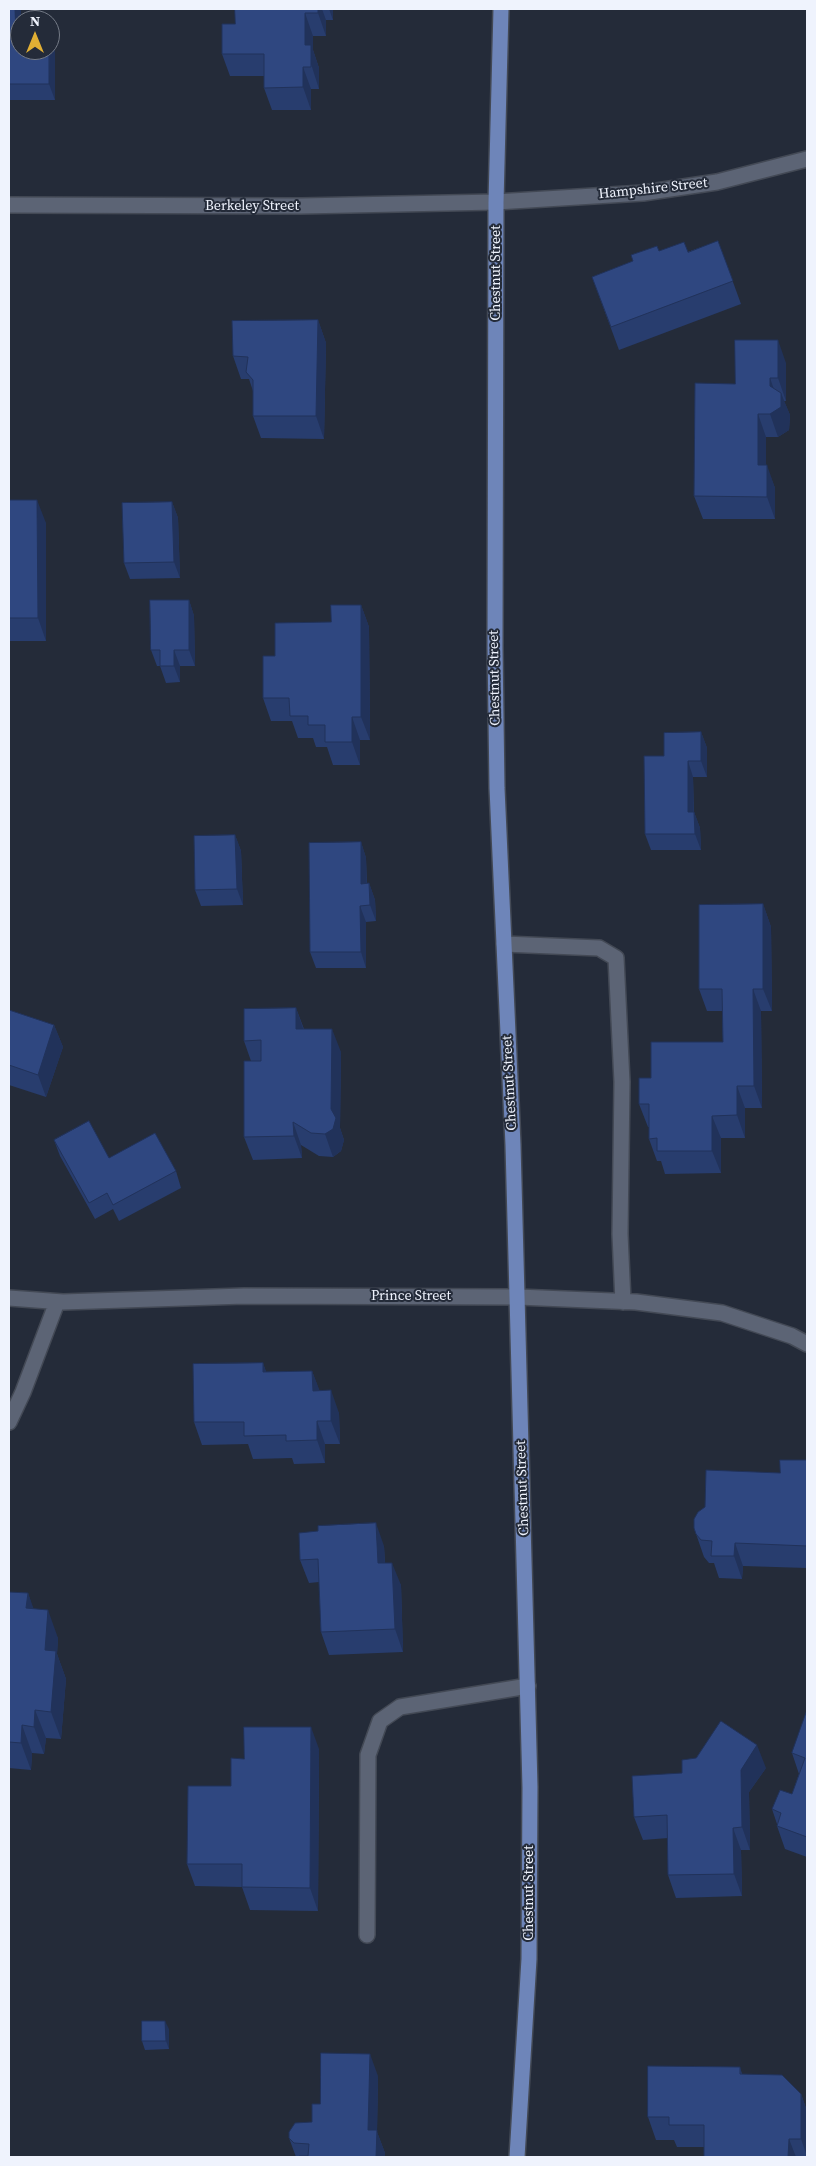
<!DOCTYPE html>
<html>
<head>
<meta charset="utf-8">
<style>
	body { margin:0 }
	#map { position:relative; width:816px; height:2166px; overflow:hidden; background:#242b39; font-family:"Source Serif 4",serif }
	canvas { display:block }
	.frame { position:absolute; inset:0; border:10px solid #eff3fd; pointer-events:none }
	.north { position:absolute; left:10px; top:10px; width:50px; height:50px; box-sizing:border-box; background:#242b39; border:1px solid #757b87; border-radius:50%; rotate:0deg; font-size:14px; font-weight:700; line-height:20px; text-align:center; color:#eff3fd }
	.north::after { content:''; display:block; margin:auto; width:18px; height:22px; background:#e1af34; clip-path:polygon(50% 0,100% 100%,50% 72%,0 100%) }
</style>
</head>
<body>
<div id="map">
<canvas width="816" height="2166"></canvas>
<div class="frame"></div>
<div class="north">N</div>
</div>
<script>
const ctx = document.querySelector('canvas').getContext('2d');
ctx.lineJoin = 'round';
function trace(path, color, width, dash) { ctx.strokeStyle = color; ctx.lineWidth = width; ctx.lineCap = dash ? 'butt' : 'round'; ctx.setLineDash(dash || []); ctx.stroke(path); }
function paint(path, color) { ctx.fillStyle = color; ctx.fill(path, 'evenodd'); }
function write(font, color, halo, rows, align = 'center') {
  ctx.font = font + ' "Source Serif 4",serif'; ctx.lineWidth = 4; ctx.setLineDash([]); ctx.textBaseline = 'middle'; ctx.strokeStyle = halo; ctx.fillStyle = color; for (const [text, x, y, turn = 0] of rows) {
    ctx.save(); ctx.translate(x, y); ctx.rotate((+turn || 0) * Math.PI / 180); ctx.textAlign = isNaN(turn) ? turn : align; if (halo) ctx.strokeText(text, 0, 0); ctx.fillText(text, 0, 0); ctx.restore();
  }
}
const minor = new Path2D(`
	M9 205 301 206 496 202 643 193 717 182 807 159
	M504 944 599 948 616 958 622 1082 620 1234 623 1302
	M9 1298 63 1302 244 1296 518 1297 636 1302 722 1313 792 1336 807 1344
	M9 1422 23 1392 57 1302
	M367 1935 368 1755 380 1721 400 1707 528 1686`);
const major = new Path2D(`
	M501 9 496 202 495 648 497 788 513 1145 530 1787 529 1959 517 2157`);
const wall = new Path2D(`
	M9 9 20 50 55 52V100H9Z
	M235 9H333V20H326V36H313V50L319 68V89H311V110H272L264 88V76H230L222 54 235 24Z
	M718 241 741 304 619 350 592 277 659 251 688 252Z
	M318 320 326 343 324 439 261 438 253 416V391L249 379H241L233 356Z
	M786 363V401H784L790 415 789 430 778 437H766V465L775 488V519H703L694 496 735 384Z
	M9 500 46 523V641H9Z
	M172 502 178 518 180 578 130 579 124 563Z
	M189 600 194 616 195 666H180V682L166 683 160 666H157L151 650Z
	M361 605 369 627 370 740H360V765H333L327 747H316L313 738H298L292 721H271L263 698 275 656Z
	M701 732 707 748V777H693L694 812 700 828 701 850H651L645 834 664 756Z
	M235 835 241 851 243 905 201 906 195 890Z
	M361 842 366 858 367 884 369 883 375 900 376 921 366 922V968H316L310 952Z
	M763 904 771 927 772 1011H761L762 1108H745V1138H721V1173L665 1174 661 1161H657L649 1139V1127H648L639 1104 651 1078 723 1042 722 1011H707L699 989Z
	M296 1008 304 1029 341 1052 340 1128 344 1140 341 1151 333 1157 319 1156 301 1145 302 1158 253 1160 244 1137 251 1061 244 1041Z
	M9 1010 54 1025 63 1047 46 1097 9 1085Z
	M54 1140 109 1158 176 1171 181 1188 119 1221 113 1209 95 1219 60 1156Z
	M263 1363 266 1372 312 1371 319 1390 339 1413 340 1444H325V1463L294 1464 292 1458 253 1459 248 1444 202 1445 194 1422Z
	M807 1460V1568L743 1566 742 1579 719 1578 714 1563H709L704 1557 694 1528 780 1473Z
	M384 1546 385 1563 401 1585 403 1652 329 1655 321 1632 319 1582 309 1583 300 1560Z
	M9 1592 28 1593 33 1609 58 1638 57 1654 66 1679 61 1739 46 1738 44 1754 32 1753 31 1770 9 1768Z
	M807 1710V1857L785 1849 777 1826V1824L772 1809 792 1794 799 1774 792 1753Z
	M319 1749 318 1911 250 1910 242 1887 195 1886 187 1864 231 1786 244 1759Z
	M766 1768 749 1792 750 1850H741L742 1896 676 1898 668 1875V1838L643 1840 634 1817Z
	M169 2029V2049L145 2050 142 2041Z
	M740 2067 742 2074 801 2094 807 2111V2157H704V2147H677L674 2140H656L648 2117Z
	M378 2076 377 2132 385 2153V2157H296L289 2138 312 2122 320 2104Z`);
const shadedWall = new Path2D(`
	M15 9H21V20H20V48L16 36Z
	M318 9H322L326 20V36L318 13Z
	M329 9H333V20Z
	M305 13 313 36V50L319 68V89L305 45Z
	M50 37 55 52V100L49 84Z
	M303 67 311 89V110L303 87Z
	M318 320 326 343 324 439 316 416Z
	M778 340 786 363V401L778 378Z
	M770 378 778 401 770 386Z
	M781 393 790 415 789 430 778 437 770 414Z
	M758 414 766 437V488L758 465Z
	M767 465 775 488V519L767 497Z
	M37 500 46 523V641L38 618Z
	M172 502 178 518 180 578 174 562Z
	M189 600 194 616 195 666 189 650Z
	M361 605 369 627 370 740 361 717Z
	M174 650 180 666V682L174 666Z
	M352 717 360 740V765L352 742Z
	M701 732 707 748V777L701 761Z
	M688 761 693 777 694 828 688 812Z
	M694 812 700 828 701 850 695 834Z
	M235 835 241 851 243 905 237 889Z
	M361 842 366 858 367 900 361 884Z
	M369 883 375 900 376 921 370 905Z
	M763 904 771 927 772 1011 763 989Z
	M360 906 366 922V968L361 952Z
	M753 989 761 1011 762 1108 754 1086Z
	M296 1008 304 1031 296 1029Z
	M54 1025 63 1047 46 1097 38 1075Z
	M332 1029 341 1052 340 1128 344 1140 341 1151 333 1157 325 1134 331 1109Z
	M737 1086 745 1108V1138L737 1115Z
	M712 1116 721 1138V1173L712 1151Z
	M293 1122 301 1145 302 1158 294 1136Z
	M263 1363 271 1385 263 1372Z
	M312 1371 321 1394 313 1391Z
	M331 1390 339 1413 340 1444 331 1421Z
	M317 1421 325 1444V1463L317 1440Z
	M376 1523 384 1546 386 1586 378 1563Z
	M735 1543 743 1566 742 1579 734 1556Z
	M392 1563 401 1585 403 1652 395 1629Z
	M28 1593 38 1621 26 1608Z
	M48 1610 58 1638 57 1654 66 1679 61 1739 51 1712 45 1650Z
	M35 1710 46 1738 44 1754 34 1727Z
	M22 1725 32 1753 31 1770 21 1743Z
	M311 1727 319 1749 318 1911 310 1888Z
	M757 1745 766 1768 749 1792 750 1850 742 1827 741 1770Z
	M733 1828 741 1850 742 1896 734 1874Z
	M165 2021 169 2029V2049L166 2041Z
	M370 2054 378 2076 377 2132 385 2153V2157H376L368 2130Z
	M801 2094 807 2111V2156L801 2139Z
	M789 2139 796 2157H788Z`);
const building = new Path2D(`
	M9 9H15L16 36H20V50H49V84H9Z
	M235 9H318V13H305V45H311V67H303V87L264 88V54H222V24H235Z
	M718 241 733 281 611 327 592 277 633 261 631 255 657 246 659 251 684 242 688 252Z
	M318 320 316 416H253V380L246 372 248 357 233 356 232 321Z
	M735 340H778V378H770V386L781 393V407L770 414H758V465H767V497L694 496 695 383 735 384Z
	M9 500H37L38 618H9Z
	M172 502 174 562 124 563 122 503Z
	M150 600H189V650H174V666H160V650H151Z
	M331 605H361V717H352V742H325V725H308V716H290L289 698H263V656H275V623L331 622Z
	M701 732V761H688V812H694L695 834H645L644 756H664V733Z
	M235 835 237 889 195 890 194 836Z
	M361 842V884L369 883 370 905 360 906 361 952H310L309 843Z
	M763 904V989H753L754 1086H737V1115L712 1116V1151H657V1138L649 1139V1104H639V1078H651V1042H723L722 989H699V905Z
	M296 1008V1029H332L331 1109 336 1118 333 1129 325 1134 311 1133 293 1122 294 1136 244 1137V1061H261V1040L244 1041V1009Z
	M9 1010 54 1025 38 1075 9 1065Z
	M89 1121 109 1158 155 1133 176 1171 113 1205 107 1193 89 1203 54 1140Z
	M263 1363V1372L312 1371 313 1391 331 1390V1421H317V1440L286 1441V1435L244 1436V1422H194L193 1364Z
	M780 1460H807V1546L735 1543 734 1556H711L712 1541 701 1540 696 1534 694 1528V1519L698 1512 705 1507 706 1470 780 1473Z
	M376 1523 378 1563H392L395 1629 321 1632 318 1559 300 1560 299 1533 318 1531V1526Z
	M9 1592 28 1593 26 1608 48 1610 45 1650 56 1651 51 1712 35 1710 34 1727 22 1725 21 1743 9 1742Z
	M807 1710V1837L777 1826 781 1813 772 1809 780 1790 792 1794 805 1758 792 1753Z
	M721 1721 757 1745 741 1770 742 1827 733 1828 734 1874 668 1875 667 1815 634 1817 632 1776 682 1773V1760L696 1758Z
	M244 1727H311L310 1888 242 1887V1864H187L188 1786H231V1758L244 1759Z
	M142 2021H165L166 2041H142Z
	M321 2053 370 2054 368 2130H377L376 2157H299V2156H308L309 2144 294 2143 289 2138V2132L295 2123 312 2122V2104H320Z
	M648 2066 740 2067V2074L782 2075 801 2094V2139H789L788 2157H704V2125H669V2117H648Z`);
const streetNames = [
	["Hampshire Street",653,189,-6],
	["Berkeley Street",252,206],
	["Chestnut Street",496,273,-90],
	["Chestnut Street",495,678,-91],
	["Chestnut Street",510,1083,-93],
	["Prince Street",411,1296],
	["Chestnut Street",523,1488,-92],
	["Chestnut Street",529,1893,-90]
];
trace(minor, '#434955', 18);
trace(major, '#434955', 18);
trace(minor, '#5c6475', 15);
trace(major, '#6e85b9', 15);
paint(wall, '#283d6e');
paint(shadedWall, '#21325a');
paint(building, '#2f4780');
trace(building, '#21325a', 1);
write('14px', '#eff3fd', '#242b39', streetNames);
</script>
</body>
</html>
